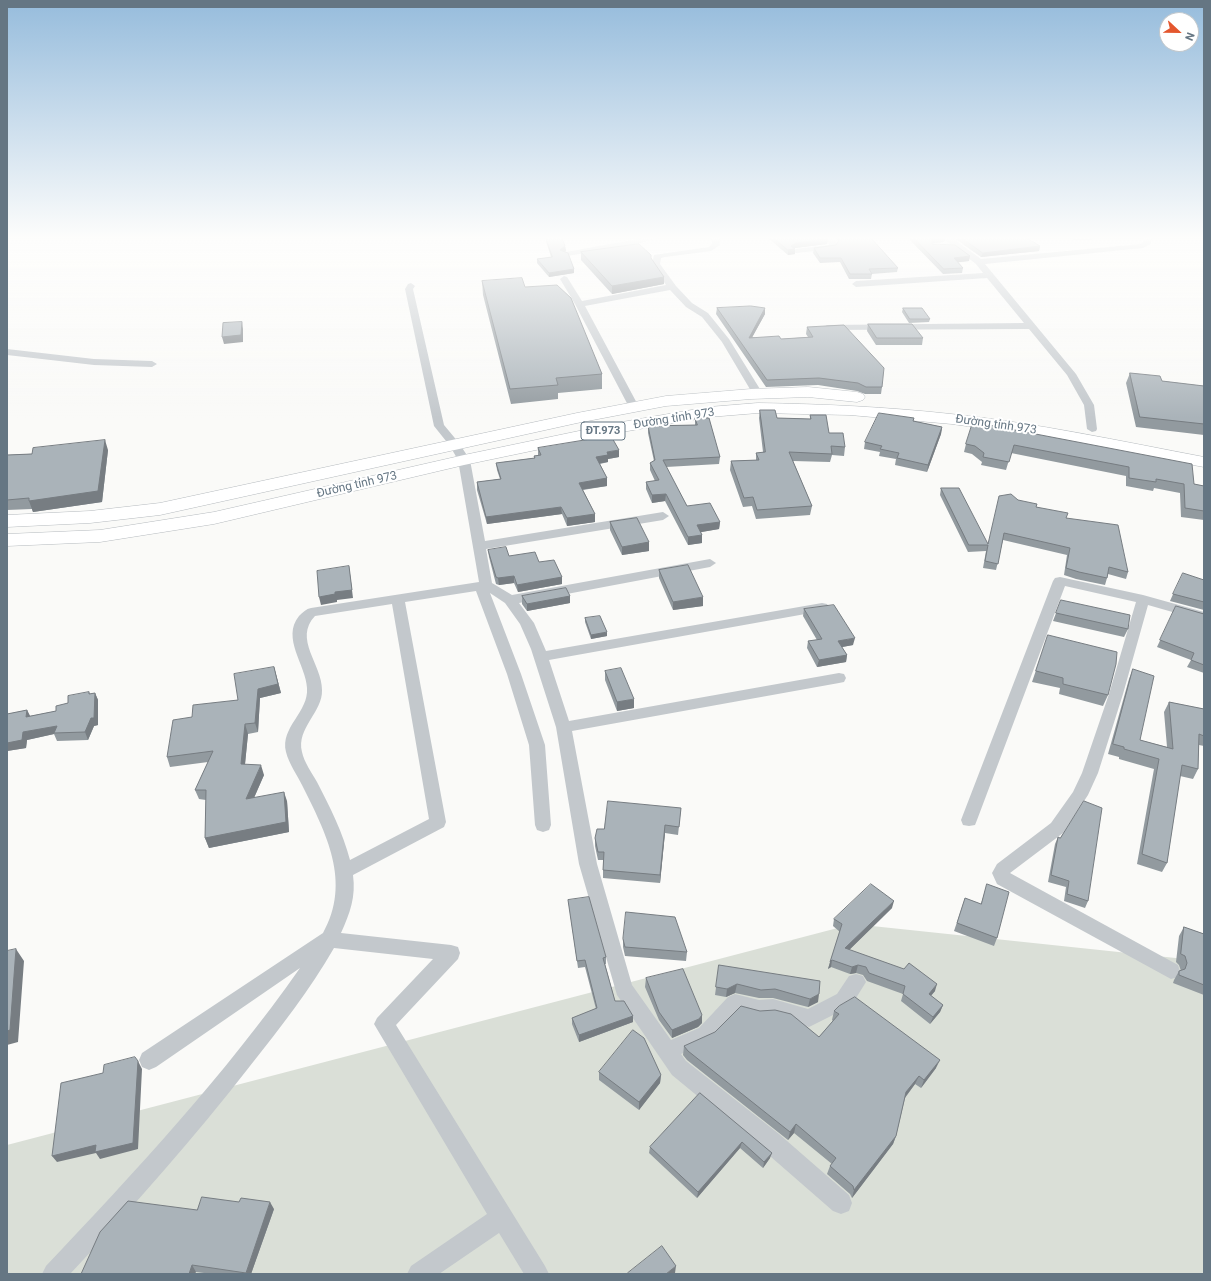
<!DOCTYPE html>
<html>
<head>
<meta charset="utf-8">
<style>
	body { margin:0 }
	#map { position:relative; width:1211px; height:1281px; overflow:hidden; background:#fafaf8; font-family:Roboto,sans-serif }
	canvas { display:block }
	.frame { position:absolute; inset:0; border:8px solid #657683; pointer-events:none }
	.north { position:absolute; left:1159px; top:12px; width:40px; height:40px; box-sizing:border-box; background:#fff; border:1px solid #c1c8cd; border-radius:50%; rotate:112deg; font-size:11px; font-weight:700; line-height:16px; text-align:center; color:#657683 }
	.north::after { content:''; display:block; margin:auto; width:14px; height:18px; background:#e4572e; clip-path:polygon(50% 0,100% 100%,50% 72%,0 100%) }
</style>
</head>
<body>
<div id="map">
<canvas width="1211" height="1281"></canvas>
<div class="frame"></div>
<div class="north">N</div>
</div>
<script>
const ctx = document.querySelector('canvas').getContext('2d');
ctx.lineJoin = 'round';
function paint(path, color) { ctx.fillStyle = color; ctx.fill(path, 'evenodd'); }
function trace(path, color, width, dash) { ctx.strokeStyle = color; ctx.lineWidth = width; ctx.lineCap = dash ? 'butt' : 'round'; ctx.setLineDash(dash || []); ctx.stroke(path); }
function write(font, color, halo, rows, align = 'center') {
  ctx.font = font + ' Roboto,sans-serif'; ctx.lineWidth = 4; ctx.setLineDash([]); ctx.textBaseline = 'middle'; ctx.strokeStyle = halo; ctx.fillStyle = color; for (const [text, x, y, turn = 0] of rows) {
    ctx.save(); ctx.translate(x, y); ctx.rotate((+turn || 0) * Math.PI / 180); ctx.textAlign = isNaN(turn) ? turn : align; if (halo) ctx.strokeText(text, 0, 0); ctx.fillText(text, 0, 0); ctx.restore();
  }
}
const green = new Path2D(`
	M853 924 1204 961V1274H7V1145Z`);
const street = new Path2D(`
	M643 238H658L626 247 566 256 562 254 566 252Z
	M711 238H719L720 245 711 251 665 257 661 258 660 264 676 286 692 303 708 313 729 339 763 394 758 397 754 396 722 342 702 317 686 307 670 290 585 306 639 407 634 410 630 409 575 304 560 279 564 276 567 277 582 301 666 285 652 264 654 255 709 247 712 244Z
	M827 238H835L837 245 834 249 796 253 792 251 796 249 829 245Z
	M942 238H952L981 259 1141 244 1144 241V238H1152L1151 244 1143 248 985 264 1076 374 1094 405 1097 429 1096 431 1092 432 1087 429 1084 405 1067 375 1029 329 824 330 822 328 827 325 1024 323 987 278 856 287 852 284 856 281 983 273 976 264Z
	M411 283 415 286 413 289 444 425 459 443 470 460 485 541 663 512 669 516 663 520 486 549 492 583 512 595 710 559 716 563 710 567 519 603 534 623 546 651 822 603 827 604 829 607 827 610 822 611 549 660 569 721 839 673 844 674 846 678 844 682 839 683 572 731 597 864 632 985 671 1040 699 1028 728 997 735 994 759 1000 773 999 808 1009 837 994 849 976 856 974 863 976 866 982 851 1006 809 1027 773 1017 759 1018 739 1013 713 1040 681 1054 686 1061 779 1134 849 1195 852 1203 849 1211 841 1214 833 1211 763 1150 672 1075 617 995 579 864 556 727 531 649 520 624 505 603 490 593 521 674 545 745 551 825 549 830 543 832 537 830 535 825 529 745 507 674 476 591 405 602 446 822 444 827 353 875C356 897 350 913 341 933L451 945 458 947 460 953 458 959 396 1025 545 1266 549 1274H524L499 1233 439 1274H407L411 1266 487 1214 374 1024 377 1018 433 959 334 948C310 990 280 1028 250 1066 193 1139 133 1207 70 1274H42L46 1266C136 1171 225 1075 300 968L156 1067 149 1070 142 1067 139 1060 142 1053 323 933C352 882 326 833 302 785 297 775 289 764 286 752 280 727 309 712 307 688 306 665 281 638 299 616 303 612 306 609 311 608L479 582 458 460 450 446 434 426 405 289 408 284ZM392 604 429 819 350 860C343 833 330 807 317 782 312 773 304 762 302 752 296 728 323 712 322 690 322 664 293 639 315 616Z
	M7 349 94 359 152 361 157 364 152 367 94 365 7 355Z
	M1060 577 1143 595 1204 612V621L1148 605 1123 694 1098 773 1088 795 1063 833 1010 873 1178 965 1180 971 1178 977 1171 979 997 884 992 873 997 864 1051 823 1073 792 1082 773 1109 694 1136 602 1065 586 977 820 975 825 969 826 963 825 961 820 1053 581 1055 578Z`);
const primary = new Path2D(`
	M808 387 857 392 863 394 865 397 863 400 857 402 808 397 751 399 666 406 577 423 160 515 90 523 7 527V515L90 511 160 503 577 413 666 396 751 389Z
	M758 403C823 404 887 407 951 414 1036 423 1120 441 1204 457V467L1024 434 952 424 850 415 758 413 709 417 622 432 464 465 214 524 100 542 7 546V534L100 530 214 512 464 455 622 422 709 407Z`);
const wall = new Path2D(`
	M545 238H562L565 246 566 251 564 252 574 273 549 277 537 263V259L551 257Z
	M768 238H828L827 244 795 248H794L795 254 788 255Z
	M836 238H871L898 268 897 272 872 274 871 279H849L840 262 820 263 813 253 814 248 836 245 838 242Z
	M908 238H945L944 242 932 243V244L969 261 958 262 963 268 962 273 943 274Z
	M954 238H1027L1040 246 1039 251 981 257Z
	M1072 238H1092L1091 240H1073Z
	M581 252 651 258 664 284 612 294 581 260Z
	M482 281 525 287 602 374V389L558 393V399L511 404 483 295Z
	M717 308 765 314 752 337 781 339 808 337 806 334 807 327 882 387 881 394H865L857 391 818 385 766 387 716 314Z
	M903 308 930 319 929 322 909 323 902 312Z
	M868 324 923 338 922 345H876L867 331Z
	M1130 373 1162 381 1204 386V435L1136 427 1126 383Z
	M760 410 777 418 810 419V415L829 433 845 447 844 456 832 455 830 462 793 461 812 506 810 515 756 519 752 506 743 507 730 470 731 461 756 460V453L763 452 759 418Z
	M695 418 720 457 719 464 666 467 687 506 720 522 719 529 701 532 702 535V543L688 545 665 501 652 503 646 489V482L655 481 650 470V463L654 461 648 433V426L695 425Z
	M914 418 913 421 942 427 941 434 927 472 895 465 896 459 879 456 880 452 864 449 865 442Z
	M973 422 1194 484 1204 486V520L1181 517 1180 493 1154 488 1153 491 1126 486V476L1011 453 1006 470 981 465 982 462 972 454 964 452 966 444Z
	M538 448 619 457 608 459V462L600 464 607 478V486L583 490 595 514V522L567 526 562 514 487 524 477 490V482L500 479 497 470 496 463 534 458V456L538 455Z
	M108 450 102 502 33 512 32 509 7 510V455Z
	M941 488 988 544 1018 500 1067 518 1128 572 1126 579 1108 574 1107 578 1105 585 1076 579 1064 575 1067 555 1003 540 996 570 983 568 986 551 968 552 940 495Z
	M610 522 649 542V551L622 555 610 530Z
	M488 550 509 556 539 562 562 577V584L518 592 514 583 499 585 496 584 489 557Z
	M659 570 703 606 673 610 659 578Z
	M1204 579V610L1170 601 1174 592 1203 580Z
	M522 596H570V603L527 611 522 604Z
	M1061 600 1128 629 1124 637 1053 621Z
	M1176 606 1204 614V673L1187 667 1191 660 1157 647Z
	M804 609 853 645 842 647 847 655 846 662 817 667 807 648 808 641 817 640 803 616Z
	M585 618 607 636 591 639 585 622Z
	M1048 635 1108 695 1103 706 1059 694 1060 688 1032 682Z
	M274 667 281 693 260 698 258 732 248 734 245 764 264 775 254 798 287 801 289 832 209 848 205 838 206 800 199 799 195 790 208 762 170 767 167 757 192 717 238 700Z
	M1133 669 1140 740 1167 747 1164 712 1169 702 1204 709V746L1199 745 1198 769 1193 779 1180 776 1167 863 1162 872 1137 864 1154 769 1119 759V757L1108 754 1129 679Z
	M605 671 634 708 617 711 605 680Z
	M89 692 90 694 95 693 98 700V725L94 726 88 740 57 741 54 734 27 740 26 748 7 751V714L27 710 30 716 56 711 68 703Z
	M681 808 678 835 665 833 660 883 603 878V860H598L595 846V838L604 829Z
	M1058 837 1088 901 1085 908 1064 901 1066 887 1048 882 1055 844Z
	M987 884 997 938 994 946 954 931 965 898 981 904Z
	M568 900 606 957V964H605L615 1001 633 1016V1022L579 1042 572 1024V1018L596 1009 585 967 578 968 569 906Z
	M892 908 849 950 935 991 931 996 943 1005 940 1012 930 1024 901 1001 903 994 867 981 863 975 856 973 850 974 831 967 828 969 840 932 833 926 834 919Z
	M1184 927 1204 934V995L1173 983 1174 980 1179 971H1181L1179 965 1176 962 1179 936Z
	M623 939 687 952 686 961 625 956 623 947Z
	M719 965 818 1002 808 1007 773 998H759L735 993 726 997 715 995Z
	M646 978 702 1023 698 1027 672 1038 659 1020 645 987Z
	M834 1011 936 1068 921 1088 915 1084 905 1098 896 1136 893 1144 852 1198 850 1194 827 1174 830 1166 832 1164 794 1133 788 1140 687 1060 683 1055 684 1046 819 1037 833 1021 832 1020Z
	M599 1072 661 1075 660 1083 639 1110 599 1080Z
	M700 1093 770 1158 763 1168 740 1148 697 1198 649 1153 650 1147Z
	M274 1209 251 1274H212L196 1272 81 1274 197 1210Z`);
const shadedWall = new Path2D(`
	M932 238H945L944 242 931 243Z
	M828 239 827 244 795 248 792 250 795 249V254L788 255V250L791 246 796 243Z
	M565 246 566 251 561 255 560 250Z
	M1040 246 1039 251 981 257 983 253Z
	M970 256 969 261 953 263 954 258Z
	M574 269V273L549 277V273Z
	M664 277V284L612 294V286Z
	M765 308V314L748 345 749 338Z
	M242 322 243 329V342L224 344 222 337Z
	M942 427 941 434 927 472 928 465Z
	M105 440 108 450 102 502 33 512 29 501Z
	M619 450V457L608 459V462L596 464V457L607 452Z
	M607 478V486L579 490V483Z
	M666 494 665 501 652 503V495Z
	M561 507 562 514 487 524 486 517Z
	M595 514V522L567 526V518Z
	M720 522 719 529 696 533 697 525Z
	M702 535V543L688 545V537Z
	M649 542V551L622 555V547Z
	M349 566 353 598 337 600V602L321 605 319 597 335 592Z
	M514 576V583L499 585 498 578Z
	M562 577V584L518 592 517 585Z
	M570 596V603L527 611V604Z
	M703 597V606L673 610V602Z
	M607 632V636L591 639V635Z
	M855 638 853 645 837 648 838 641Z
	M847 655 846 662 817 667 819 660Z
	M274 667 281 693 260 698 258 732 255 723 258 689Z
	M95 693 98 700V725L94 726 88 740 85 732Z
	M634 699V708L617 711V702Z
	M27 710 31 718 26 717Z
	M245 724 248 734 244 774 241 764Z
	M57 726 54 733V734L27 740 26 748 7 751V743L23 732Z
	M261 765 264 775 249 809 246 799Z
	M284 792 287 801 289 832 209 848 205 838Z
	M665 825V833L660 883V875Z
	M894 901 892 908 843 956 845 948Z
	M16 949 24 961 18 1042 7 1045V1031Z
	M832 960 831 967 828 969 830 962Z
	M858 965 856 973 850 974 852 967Z
	M737 984 735 993 726 997 727 989Z
	M937 984 935 991 926 1001 929 994Z
	M819 994 818 1002 808 1007 810 999Z
	M943 1005 940 1012 930 1024 933 1017Z
	M702 1015V1023L698 1027 672 1038V1030Z
	M633 1016V1022L579 1042V1035Z
	M940 1060 936 1068 921 1088 924 1080Z
	M138 1061 142 1069 138 1149 100 1159 96 1153 57 1162 52 1156Z
	M661 1075 660 1083 639 1110V1102Z
	M919 1076 915 1084 903 1100 906 1092Z
	M796 1124 794 1133 788 1140 790 1132Z
	M896 1136 893 1144 852 1198 854 1190Z
	M742 1142 740 1148 697 1198 698 1192Z
	M772 1153 770 1158 763 1168 764 1162Z
	M270 1202 274 1209 251 1274H247L246 1273Z
	M192 1265 196 1272 195 1274H189Z
	M676 1266 675 1273 674 1274H666Z`);
const building = new Path2D(`
	M546 238H562L565 246 560 250 568 253 574 269 549 273 537 259 552 257Z
	M774 238H828V239L796 243 791 246 795 249 788 250Z
	M839 238H871L898 268 869 269 872 274H850L841 258H820L814 248 836 245 839 240Z
	M914 238H932V244L955 245 970 256 954 258 963 268 944 269Z
	M962 238H1027L1040 246 983 253Z
	M639 244 651 255V258L664 277 612 286 581 252Z
	M522 278 525 287 557 285 571 298 602 374 556 378 558 385 510 389 482 281Z
	M751 306 765 308 749 338 779 336 781 339 813 337 807 327 844 325 884 368 882 387H866L858 383 819 378 767 380 717 308Z
	M903 308H922L930 319H910Z
	M242 322 241 335 222 337 223 323Z
	M868 324H912L923 338H877Z
	M1130 373 1160 376 1162 381 1204 386V424L1140 417Z
	M760 410H775L777 418 811 419 810 415H826L829 433H843L845 447 831 446 832 454 789 452 812 506 757 510 753 497 744 498 731 461 759 460 756 453 765 452Z
	M879 413 914 418 913 421 942 427 928 465 897 458 899 453 880 449 882 446 865 442Z
	M695 418H709L720 457 663 460 687 506 710 503 720 522 697 525 702 535 688 537 666 494 652 495 646 482 659 480 650 463 655 460 648 426 697 425Z
	M973 422 1192 464 1194 484 1204 486V511L1185 508 1184 484 1156 479V482L1129 478V467L1014 445 1009 462 983 457 984 453 975 446 966 444Z
	M611 436 619 450 607 452 608 455 596 457 607 478 579 483 595 514 567 518 561 507 486 517 477 482 501 479 496 463 535 458 534 456 541 455 538 448Z
	M105 440 98 491 29 501V498L7 500V455L32 454 33 448Z
	M941 488H959L988 544 999 496 1011 494 1018 500 1037 504 1036 507 1068 513 1066 518 1118 525 1128 572 1109 567 1107 578 1079 572 1066 568 1070 548 1004 533 998 564 985 561 988 545H969Z
	M637 518 649 542 622 547 610 522Z
	M506 547 509 556 535 552 539 562 554 560 562 577 517 585 514 576 498 578 496 577 488 550Z
	M688 565 703 597 673 602 659 570Z
	M349 566 352 590 335 592V594L319 597 317 571Z
	M1183 573 1204 580V602L1173 594Z
	M566 588 570 596 527 604 522 596Z
	M1061 600 1130 615 1128 629 1056 613Z
	M834 605 855 638 838 641 847 655 819 660 808 641 822 639 804 609Z
	M1176 606 1204 614V665L1191 660 1194 653 1160 640Z
	M600 616 607 632 591 635 585 618Z
	M1048 635 1117 652 1116 664 1108 695 1063 684V678L1036 671Z
	M274 667 278 684 258 689 255 723 245 724 241 764 261 765 246 799 284 792 286 822 205 838 206 790H195L213 751 167 757 173 720 192 717 193 705 238 700 234 674Z
	M621 668 634 699 617 702 605 671Z
	M1133 669 1154 676 1140 740 1173 749 1169 702 1204 709V736L1199 734 1198 769 1182 765 1167 863 1142 854 1159 759 1124 749V747L1113 744Z
	M89 692V694L95 693 94 718H91L85 732 54 733 57 726 23 732 22 740 7 743V714L27 710 26 717 56 711V706L68 703V696Z
	M608 801 681 808 679 827 665 825 660 875 603 870 604 852H598L595 838 597 829H604Z
	M1084 801 1102 808 1088 901 1067 894 1069 881 1051 875 1058 837 1060 838Z
	M871 884 894 901 845 948 904 969 909 963 937 984 929 994 943 1005 933 1017 903 994 905 986 869 973 866 967 858 965 852 967 832 960 830 962 842 924 834 919Z
	M987 884 1009 892 997 938 957 923 965 898 981 904Z
	M589 897 606 957 603 958 615 1001H624L633 1016 579 1035 572 1018 597 1008 585 960 577 961 568 900Z
	M626 912 675 917 687 952 625 947 623 939Z
	M1184 927 1204 934V985L1179 975V971L1185 969 1187 963 1185 956 1181 954Z
	M16 949 10 1030 7 1031V951Z
	M719 965 820 981 819 994 810 999 775 989 761 990 737 984 727 989 716 987Z
	M683 969 702 1015 699 1019 672 1030 659 1012 646 978Z
	M855 997 940 1060 924 1080 919 1076 906 1092 896 1136 854 1190 853 1186 830 1166 836 1158 796 1124 790 1132 688 1051 684 1046 715 1032 741 1006 760 1011 775 1010 791 1014 819 1037 839 1014 834 1011 839 1006Z
	M633 1030 644 1038 661 1075 639 1102 599 1072Z
	M135 1057 138 1061 133 1143 95 1152 96 1145 52 1156 61 1083 103 1073 104 1065Z
	M700 1093 772 1153 764 1162 742 1142 698 1192 650 1147Z
	M202 1197 239 1202 241 1198 270 1202 246 1273 192 1265 189 1274H81L100 1232 128 1201 197 1210Z
	M662 1246 676 1266 666 1274H629L628 1273Z`);
const shields = [
	[603,431,44]
];
const shieldNames = [
	["ĐT.973",603,431]
];
const streetNames = [
	["Đường tỉnh 973",674,419,-9],
	["Đường tỉnh 973",996,425,8],
	["Đường tỉnh 973",357,485,-13]
];
paint(green, '#dadfd7');
trace(primary, '#b5babe', 1);
paint(street, '#c3c8cc');
paint(primary, '#fff');
paint(wall, '#929a9f');
paint(shadedWall, '#777d82');
paint(building, '#aab3b9');
trace(building, '#777d82', 1);
const sky = ctx.createLinearGradient(0, 0, 0, 418);
sky.addColorStop(0, '#96bcdc');
sky.addColorStop(0.57, '#fdfdfc');
sky.addColorStop(1, '#fdfdfc00');
ctx.fillStyle = sky;
ctx.fillRect(0, 0, 1211, 418);
for (const [x, y, w] of shields) { const box = new Path2D(); box.roundRect(x - w / 2, y - 9, w, 18, 3); ctx.fillStyle = '#fff'; ctx.fill(box); trace(box, '#657683', 1); }
write('bold 11px', '#657683', null, shieldNames);
write('12px', '#657683', '#fff', streetNames);
</script>
</body>
</html>
